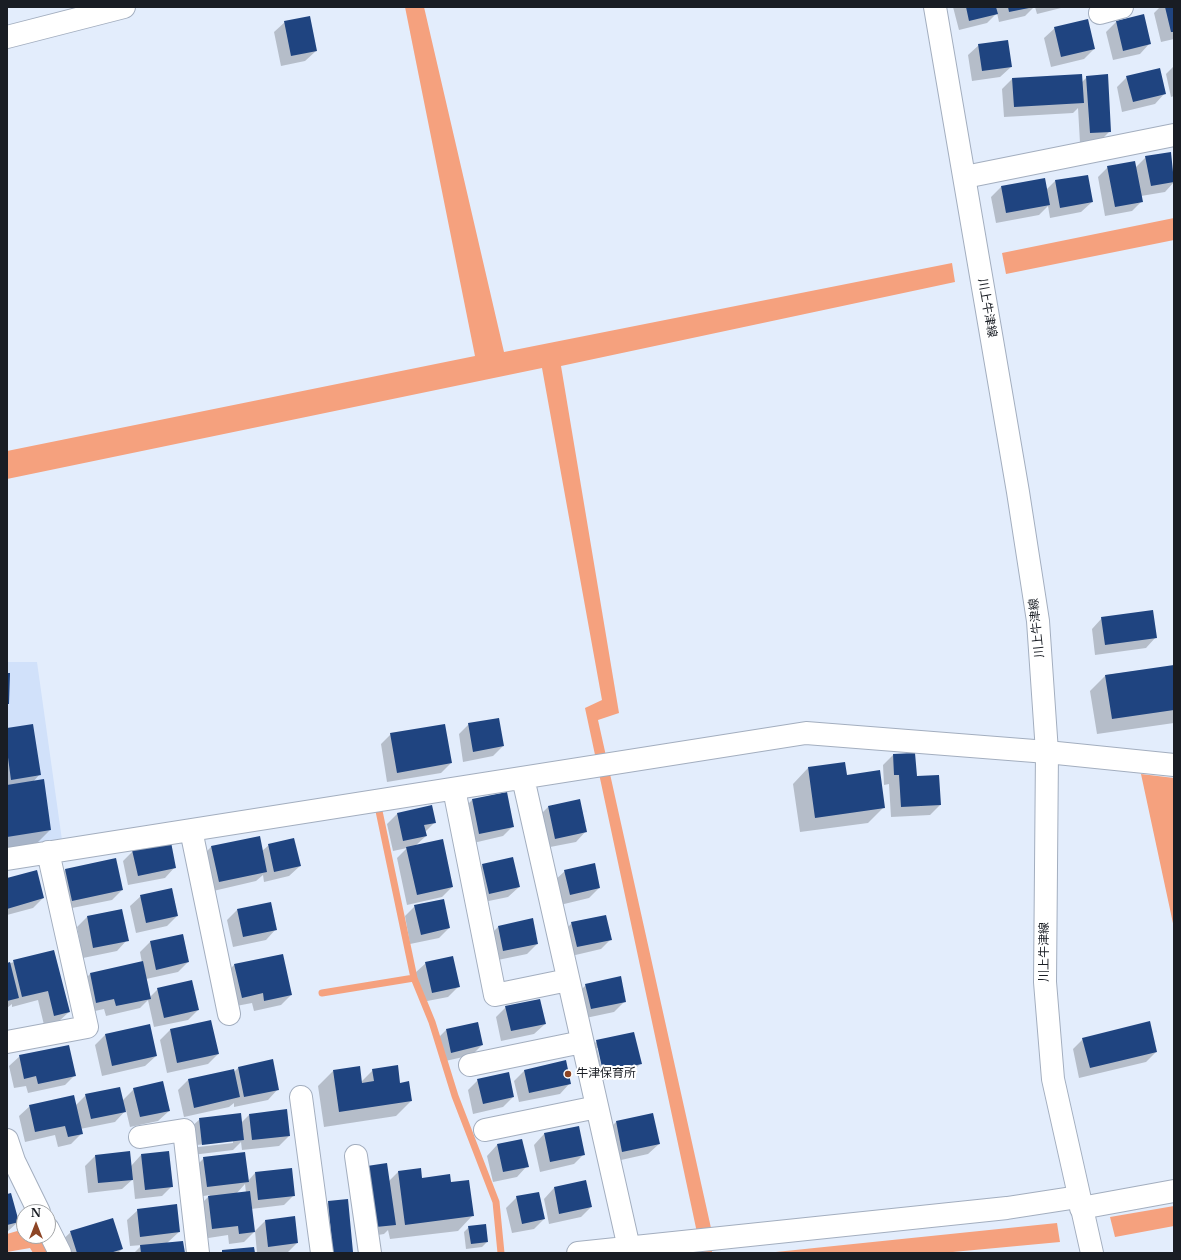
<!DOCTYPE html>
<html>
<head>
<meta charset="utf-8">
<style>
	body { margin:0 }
	#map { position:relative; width:1181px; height:1260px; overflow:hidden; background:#e3edfc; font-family:"Libre Baskerville",serif }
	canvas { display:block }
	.frame { position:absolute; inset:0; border:8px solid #191d24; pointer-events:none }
	.north { position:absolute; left:16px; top:1204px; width:40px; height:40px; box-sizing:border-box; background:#fff; border:1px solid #a3a5a7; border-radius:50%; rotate:0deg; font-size:11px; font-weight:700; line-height:16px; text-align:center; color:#191d24 }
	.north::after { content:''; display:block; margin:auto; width:14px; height:18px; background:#8d4525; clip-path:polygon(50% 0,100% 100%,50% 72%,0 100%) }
</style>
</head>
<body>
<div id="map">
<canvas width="1181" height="1260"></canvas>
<div class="frame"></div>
<div class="north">N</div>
</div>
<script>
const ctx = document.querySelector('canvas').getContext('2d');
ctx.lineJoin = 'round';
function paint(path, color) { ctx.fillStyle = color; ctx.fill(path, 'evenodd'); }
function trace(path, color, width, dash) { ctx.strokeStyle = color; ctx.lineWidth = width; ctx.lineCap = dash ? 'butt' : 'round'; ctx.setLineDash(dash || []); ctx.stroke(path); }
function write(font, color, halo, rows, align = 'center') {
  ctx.font = font + ' "Libre Baskerville","Noto Sans JP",serif'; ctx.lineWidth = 4; ctx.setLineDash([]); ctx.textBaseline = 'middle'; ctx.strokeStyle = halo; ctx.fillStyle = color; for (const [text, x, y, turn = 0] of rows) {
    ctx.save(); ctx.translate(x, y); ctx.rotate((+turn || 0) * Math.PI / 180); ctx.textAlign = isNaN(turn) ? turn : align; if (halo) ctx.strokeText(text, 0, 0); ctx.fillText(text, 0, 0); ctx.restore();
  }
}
const built = new Path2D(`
	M7 662H37L62 840 7 848Z`);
const water = new Path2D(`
	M405 7H424L504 352 952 263 955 282 561 366 619 713 598 720 711 1228 712 1253H699L696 1228 585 708 602 700 542 368 7 479V451L475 356Z
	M1174 218V240L1006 274 1002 253Z
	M1141 774 1174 778V928Z
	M1174 1206V1226L1115 1237 1110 1217Z
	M1057 1223 1060 1242 942 1253H766Z
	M24 1229V1236H40L48 1253H33L30 1248 7 1252V1234Z`);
const shadow = new Path2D(`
	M953 7H1034L1025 16 999 22 997 13 987 23 959 30Z
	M1035 7H1065L1037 14Z
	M1160 7H1174V39L1161 42 1154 13Z
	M1143 16 1150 43 1140 54 1113 60 1106 32 1116 22Z
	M285 22 316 51 305 61 281 66 274 32Z
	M1055 28 1094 49 1084 59 1051 67 1044 38Z
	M979 45 1011 67 1000 77 972 81 968 55Z
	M1174 66V96L1171 97 1166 74Z
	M1087 77 1110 131 1100 141 1080 143 1078 108 1073 113 1004 117 1002 89 1012 79 1082 82Z
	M1127 77 1165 93 1155 104 1122 112 1117 87Z
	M1170 153 1174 182 1165 192 1141 196 1142 201 1132 211 1105 216 1098 177 1108 167H1136L1146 157Z
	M1087 176 1092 202 1081 212 1050 218 1048 206 1039 215 996 223 991 197 1001 187 1046 190 1055 181Z
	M1102 618 1156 637 1146 648 1095 655 1092 629Z
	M1174 666V723L1097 734 1090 691 1106 675Z
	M469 724 503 746 493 756 463 762 459 734Z
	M7 729 39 775 33 782 50 830 35 845 7 849Z
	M391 734 451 763 441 773 387 782 381 744Z
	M893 755 916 777 940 805 930 815 891 817 889 784 884 785 883 765Z
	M808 768 847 776 884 807 868 823 800 832 793 784Z
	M472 800 513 826 503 836 469 844 462 810Z
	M548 807 586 831 576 842 545 848 538 817Z
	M398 813 435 822 425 832 426 836 415 846 452 887 442 897 407 905 397 858 407 848 393 851 387 824Z
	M269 845 300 866 289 876 264 882 263 875 256 881 209 892 201 857 211 847 262 851Z
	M133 851 175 867 165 878 128 885 123 861Z
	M483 865 519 887 508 897 479 903 473 875Z
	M65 870 122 890 112 900 62 910 55 880Z
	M565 871 599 888 589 898 560 905 554 881Z
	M7 879 43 898 33 908 7 915Z
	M141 896 177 916 167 926 136 933 130 906Z
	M270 903 276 929 266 940 233 947 227 920 237 910Z
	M415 906 449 928 439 938 410 944 405 916Z
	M121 910 127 940 117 951 83 958 77 927 87 917Z
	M572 923 611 939 601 949 567 957 562 933Z
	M498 927 537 944 527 954 493 961 488 937Z
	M183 935 188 962 178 972 146 979 150 997 158 989 198 1010 188 1020 154 1027 148 1000 140 1008 106 1016 104 1009 86 1013 80 984 90 974 142 963 140 952 150 942Z
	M54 951 69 1012 58 1022 44 1025 38 1000 12 1007V1004L7 1008V964Z
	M426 963 458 987 448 997 422 1002 415 973Z
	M234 965 291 995 281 1005 254 1011 252 1003 231 1007 224 975Z
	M586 985 625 1001 614 1012 581 1019 576 995Z
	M506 1007 545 1024 534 1034 501 1041 496 1017Z
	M170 1030 218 1054 208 1064 167 1073 160 1040Z
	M446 1030 482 1045 472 1055 441 1062 436 1040Z
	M105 1035 156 1056 145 1066 102 1076 95 1045Z
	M1083 1039 1156 1052 1146 1062 1079 1078 1073 1049Z
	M597 1041 640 1064 630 1074 593 1082 586 1052ZM597 1048H599L606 1077 604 1078Z
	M20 1056 75 1075 65 1085 28 1093 26 1086 14 1088 9 1066Z
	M566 1062 570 1083 560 1094 519 1102 514 1081 524 1071Z
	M238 1068 278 1089 268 1100 234 1107V1103L229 1107 184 1117 178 1090 188 1080 233 1070 234 1072Z
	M373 1070 411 1101 396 1116 324 1127 318 1086 333 1071 361 1082Z
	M478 1080 513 1097 503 1107 473 1114 468 1090Z
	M134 1089 169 1111 158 1121 130 1127 126 1110 115 1122 80 1129 81 1134 71 1144 58 1147 55 1135 25 1142 19 1116 30 1106H75L86 1095 122 1101Z
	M652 1114 659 1144 648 1154 612 1162 606 1132 616 1122Z
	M249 1115 289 1136 279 1146 242 1150 241 1142 233 1150 192 1155 189 1129 200 1119 241 1123ZM233 1141V1143L198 1147 197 1145Z
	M578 1127 584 1154 574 1164 540 1172 534 1145 544 1134Z
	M522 1140 527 1166 517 1177 493 1182 487 1156 497 1145Z
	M96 1155 131 1166 141 1155 172 1186 162 1196 135 1199 133 1179 122 1189 88 1193 85 1166Z
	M204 1158 248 1181 255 1173 294 1195 284 1205 251 1209 254 1232 244 1242 229 1244 228 1235 202 1239 198 1207 210 1195 197 1197 194 1168ZM245 1184 246 1193 236 1194Z
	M420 1169 421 1179 451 1183 473 1215 458 1231 390 1239 388 1230 384 1234 366 1237 389 1181 398 1172Z
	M554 1188 591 1207 581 1217 549 1224 544 1199Z
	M7 1195 18 1222 7 1232Z
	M517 1197 544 1219 534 1229 512 1233 506 1208Z
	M329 1202 352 1252 351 1253H322L318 1212Z
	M138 1210 179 1232 167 1243 184 1253H134L142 1245 130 1246 127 1220Z
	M294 1217 297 1243 287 1253H257L255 1231 265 1221Z
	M469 1227 487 1242 482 1247 466 1249 464 1232Z
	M71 1232 122 1249 118 1253H64L60 1242Z`);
const stream = new Path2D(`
	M379 811 414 978 432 1022 455 1096 496 1202 501 1253
	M322 993 414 978`);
const building = new Path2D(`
	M966 7H996L998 14 969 21Z
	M1008 7H1029V8L1009 12Z
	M1165 7H1174V32H1171Z
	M1144 14 1151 44 1123 51 1116 21Z
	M310 16 317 51 291 56 284 21Z
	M1088 19 1095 49 1061 57 1054 27Z
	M1008 40 1012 67 982 71 978 44Z
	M1160 68 1166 94 1133 102 1126 76Z
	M1082 74 1084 103 1014 107 1012 78Z
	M1108 74 1111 132 1090 133 1086 76Z
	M1171 152 1174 182 1151 186 1145 156Z
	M1135 161 1143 202 1115 207 1107 166Z
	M1088 175 1093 202 1060 208 1055 180Z
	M1045 178 1050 205 1006 213 1001 186Z
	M1153 610 1157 638 1105 645 1101 617Z
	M1174 665V710L1112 719 1105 675Z
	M7 673H10L9 704H7Z
	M499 718 504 746 473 752 468 723Z
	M33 724 41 775 11 780 7 750V728Z
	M445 724 452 763 397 773 390 733Z
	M915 753 917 776 939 775 941 805 901 807 899 775H894L893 754Z
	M845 762 847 775 880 770 885 808 815 818 808 767Z
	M44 779 51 830 7 837V785Z
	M507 792 514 827 479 834 472 799Z
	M580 799 587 832 555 839 548 806Z
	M432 805 436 823 424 825 427 836 403 841 397 813Z
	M260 836 267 872 219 882 211 846Z
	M294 838 301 866 274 872 268 844Z
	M443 839 453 887 417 895 406 847Z
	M171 842 176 868 138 876 132 850Z
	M513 857 520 887 489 894 482 864Z
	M116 858 123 890 72 901 65 869Z
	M595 863 600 888 570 895 564 870Z
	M37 870 44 898 7 909V878Z
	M172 888 178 916 146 923 140 895Z
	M444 899 450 928 421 935 414 905Z
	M271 902 277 930 243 937 237 909Z
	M122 909 129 941 93 948 87 916Z
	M606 915 612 940 577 947 571 922Z
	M533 918 538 944 503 951 498 926Z
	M183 934 189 962 156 970 150 941Z
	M54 950 70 1012 54 1016 48 991 22 997 13 960Z
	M283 954 292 995 264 1001 263 993 242 998 234 964Z
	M453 956 460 987 432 993 425 962Z
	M143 961 151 999 116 1006 114 999 96 1003 90 973Z
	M10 962 19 998 7 1001V963Z
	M621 976 626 1002 591 1009 585 984Z
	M192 980 199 1010 164 1018 157 988Z
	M540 999 546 1024 511 1031 505 1006Z
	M211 1020 219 1054 177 1063 170 1029Z
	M1150 1021 1157 1052 1090 1068 1082 1038Z
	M478 1022 483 1045 451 1053 446 1029Z
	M150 1024 157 1056 112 1066 105 1034Z
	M634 1032 642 1064 603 1072 596 1040Z
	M69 1045 76 1076 38 1084 36 1076 24 1079 19 1055Z
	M273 1059 279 1090 244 1097 238 1067Z
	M566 1060 571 1084 529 1093 524 1070Z
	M398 1065 400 1083 409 1081 412 1101 339 1112 333 1070 360 1066 362 1083 374 1081 372 1069Z
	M234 1069 240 1097 194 1108 188 1079Z
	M509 1072 514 1097 483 1104 477 1079Z
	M163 1081 170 1111 140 1117 133 1088Z
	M120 1087 126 1112 91 1119 85 1094Z
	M74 1095 83 1134 68 1137 65 1126 35 1132 29 1105Z
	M287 1109 290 1136 252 1140 249 1114Z
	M241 1113 244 1140 202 1145 199 1118Z
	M653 1113 660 1144 622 1152 616 1121Z
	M579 1126 585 1155 550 1162 544 1133Z
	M522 1139 529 1167 503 1172 497 1144Z
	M130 1151 133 1180 98 1183 95 1155Z
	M169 1151 173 1187 145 1190 141 1154Z
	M245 1152 249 1182 207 1187 203 1157Z
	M387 1163 396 1225 376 1227 367 1166Z
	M292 1168 295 1196 258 1200 255 1172Z
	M421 1168 422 1178 450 1174 451 1182 469 1180 474 1216 405 1225 398 1171Z
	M586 1180 592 1207 559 1214 554 1187Z
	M250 1191 255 1232 239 1234 238 1226 212 1229 208 1196Z
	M539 1192 545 1219 522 1224 516 1196Z
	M11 1193 19 1222 7 1225V1194Z
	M348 1199 353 1252 333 1253 328 1201Z
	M177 1204 180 1232 140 1237 137 1209Z
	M295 1216 298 1243 268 1247 265 1220Z
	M113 1218 123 1249 110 1253H77L70 1231Z
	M486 1224 488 1242 471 1244 468 1226Z
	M183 1241 185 1253H141L140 1245Z
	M254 1247 255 1253H222V1250Z`);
const street = new Path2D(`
	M1100 13 1122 7
	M7 37 124 7
	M965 177 1174 135
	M523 778 629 1248
	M454 789 495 995 568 980
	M191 830 229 1014
	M7 859 806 733 1047 752 1174 765
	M7 1042 87 1027 48 852
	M470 1065 582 1042
	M301 1097 322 1253
	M485 1130 597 1107
	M140 1137 184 1130 198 1253
	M7 1140 14 1161 39 1212
	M356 1156 370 1253
	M1081 1208 1174 1191
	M48 1229 60 1253
	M578 1253 1007 1208 1078 1197`);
const secondary = new Path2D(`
	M935 7 1018 492 1038 621 1047 752 1045 982 1053 1079 1092 1253`);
const markers = [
	[568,1074,4,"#8d4525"]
];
const streetNames = [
	["川上牛津線",987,308,80],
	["川上牛津線",1037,628,-96],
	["川上牛津線",1045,952,-90]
];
const poiNames = [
	["牛津保育所",576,1074]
];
paint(built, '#d1e1fa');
paint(water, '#f5a17e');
paint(shadow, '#0003');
trace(stream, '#f5a17e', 7);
paint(building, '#1f4480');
trace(street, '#a3aebf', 24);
trace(secondary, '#a3aebf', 24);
trace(street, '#fff', 22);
trace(secondary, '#fff', 22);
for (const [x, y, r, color] of markers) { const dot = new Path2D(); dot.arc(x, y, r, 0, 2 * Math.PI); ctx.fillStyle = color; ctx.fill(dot); trace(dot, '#fff', 1.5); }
write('12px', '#191d24', '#fff', streetNames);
write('12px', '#191d24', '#fff', poiNames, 'left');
</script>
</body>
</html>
